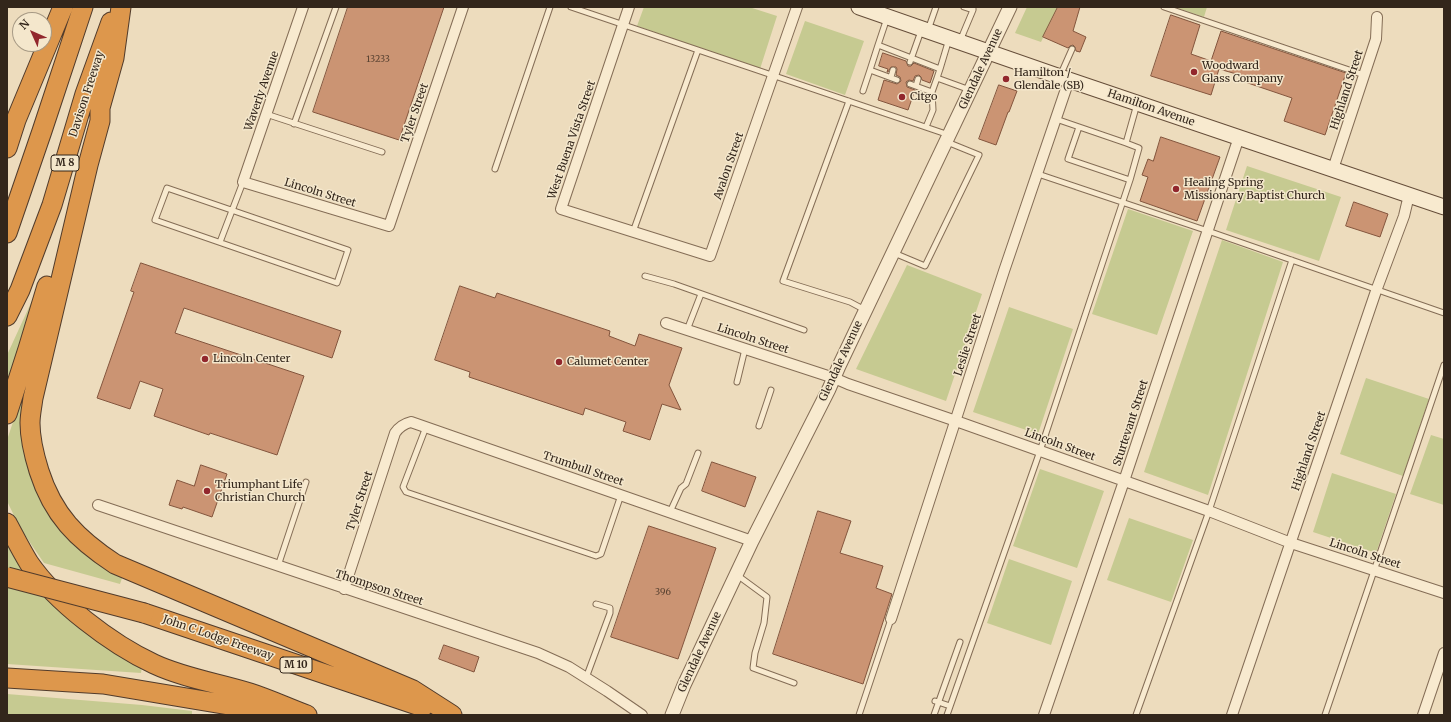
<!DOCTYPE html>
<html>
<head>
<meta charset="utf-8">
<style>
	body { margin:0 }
	#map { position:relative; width:1451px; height:722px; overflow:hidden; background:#eddcbd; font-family:Merriweather,serif }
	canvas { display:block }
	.frame { position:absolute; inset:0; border:8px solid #33261b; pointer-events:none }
	.north { position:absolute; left:12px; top:12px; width:40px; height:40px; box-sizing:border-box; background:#f4e7cc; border:1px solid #a79a85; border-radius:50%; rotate:315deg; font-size:11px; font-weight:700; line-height:16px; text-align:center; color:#33261b }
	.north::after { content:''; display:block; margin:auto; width:14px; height:18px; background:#92272d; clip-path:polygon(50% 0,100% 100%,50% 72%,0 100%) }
</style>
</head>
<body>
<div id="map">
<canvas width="1451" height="722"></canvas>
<div class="frame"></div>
<div class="north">N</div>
</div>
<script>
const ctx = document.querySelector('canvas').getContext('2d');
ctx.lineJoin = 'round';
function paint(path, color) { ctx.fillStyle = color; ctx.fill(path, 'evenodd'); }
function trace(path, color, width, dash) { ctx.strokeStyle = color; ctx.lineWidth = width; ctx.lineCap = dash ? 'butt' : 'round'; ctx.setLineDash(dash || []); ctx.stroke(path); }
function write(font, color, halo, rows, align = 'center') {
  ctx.font = font + ' Merriweather,serif'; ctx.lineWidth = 3; ctx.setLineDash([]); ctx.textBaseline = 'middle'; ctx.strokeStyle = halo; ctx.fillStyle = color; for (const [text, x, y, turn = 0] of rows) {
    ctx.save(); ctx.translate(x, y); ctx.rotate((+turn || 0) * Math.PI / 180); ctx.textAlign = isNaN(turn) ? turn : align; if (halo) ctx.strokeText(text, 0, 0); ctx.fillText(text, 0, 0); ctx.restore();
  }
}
const green = new Path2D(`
	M644 7H749L777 16 760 69 637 26Z
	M1027 7H1058L1041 42 1015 33Z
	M1174 7H1207L1204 17Z
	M805 21 864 41 845 95 786 74Z
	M1247 166 1341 197 1319 261 1226 230Z
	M1128 209 1193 231 1157 335 1092 314Z
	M1222 240 1283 262 1208 495 1144 472Z
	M907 265 982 294 946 401 856 369Z
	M41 281 7 396V355Z
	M1009 307 1073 329 1038 434 973 412Z
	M1366 378 1429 399 1403 476 1340 454Z
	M26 383 24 406 42 497 123 575 120 584 44 563 20 528 7 501V440Z
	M1431 435 1444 439V505L1410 494Z
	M1040 469 1104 491 1077 568 1013 546Z
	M1332 473 1396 494 1376 553 1313 532Z
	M1129 518 1193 540 1171 602 1107 580Z
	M7 544 20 566 41 590 142 666 141 673 7 664Z
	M1009 559 1072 581 1051 645 987 623Z
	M7 694 142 705 192 711V715H7Z`);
const building = new Path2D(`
	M348 7H444L399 140 313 112Z
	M1058 7H1080L1073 31 1086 37 1080 52 1076 51 1075 47 1073 45 1070 46 1068 48 1043 37Z
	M1171 15 1200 25 1191 54 1211 61 1221 31 1346 73 1325 135 1284 121 1292 98 1239 80 1240 75 1219 69 1211 95 1151 76Z
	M883 53 906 61 908 66H911L914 63 934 71 930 83 922 80 921 77 919 75 915 76 913 81 909 80 906 82 907 87 915 90 908 110 878 100 884 80 897 84 901 81 900 77 896 75 897 69 896 67H891L888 72H887L888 69 879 66Z
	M999 85 1017 91 1009 112H1008L996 145 979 139Z
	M1161 137 1220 157 1197 221 1140 201 1148 177 1142 175 1148 159 1153 161Z
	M1354 202 1388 214 1380 237 1346 226Z
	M141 263 341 331 332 358 184 308 175 333 304 376 277 455 210 433 209 435 154 416 163 389 140 381 130 409 97 398 134 292 131 291Z
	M460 286 495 298 497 293 610 331 609 336 635 346 639 334 682 348 669 385 681 410 662 404 650 440 623 431 626 422 585 408 583 415 469 377 470 372 435 360Z
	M712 462 756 477 745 507 702 491Z
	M201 465 227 474 212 517 183 507 182 509 169 505 177 480 194 486Z
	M818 511 851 521 840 553 883 566 876 588 892 594 863 684 773 654Z
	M649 526 716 548 678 659 611 637Z
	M444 645 479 657 474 672 439 659Z`);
const service = new Path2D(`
	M571 7 949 135
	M964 7 973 10V8
	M1164 7 1364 75
	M928 30 936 7
	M960 41 973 10
	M878 45 887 18
	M910 62 921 31
	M940 69 949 39
	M1060 76 1072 49
	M891 77 893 70
	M897 80 870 70 878 45 940 69 937 78
	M910 84 932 92
	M916 86 918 79
	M863 91 870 70
	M849 101 783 281 850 302 865 310
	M266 114 382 152
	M1056 119 1126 143 1137 104
	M294 124 336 7
	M926 127 933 110 932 92 937 78 970 90
	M1079 127 1068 159 1130 180 1139 148 1126 143
	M495 169 550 7
	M1038 174 1208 231 1444 313
	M167 188 348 250 337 283 155 220Z
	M633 232 698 50
	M220 242 243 182
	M894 253 925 266 979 155 947 142
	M645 276 674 284 804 330
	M687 330 701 294
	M737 382 745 349
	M759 426 771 390
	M426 427 403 487 406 492 596 556 601 554 621 495
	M670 512 681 488 686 484 698 453
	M278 566 306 482
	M737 575 767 597 764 623 755 653 753 668 794 683
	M586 678 610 613V608L596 604
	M935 701 950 706
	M859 715 891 619
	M934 715 960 642
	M947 715 1040 451 1130 180
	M1136 715 1209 511 1292 260
	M1325 715 1444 365`);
const minor = new Path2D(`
	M303 7 243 182 389 226 463 7
	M629 7 561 209 710 256 797 7
	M1333 169 1376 39 1377 17
	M666 323 834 378 848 384 956 421 1209 511 1291 543 1444 593
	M98 505 538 653 569 667 607 691 642 715
	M344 589 395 433C399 427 403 424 411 422L752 541
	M891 619 1004 271 1069 80
	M1044 715 1124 481 1239 137
	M1232 715 1376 291 1404 216 1409 195
	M1423 715 1444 653`);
const tertiary = new Path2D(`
	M672 715 684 685 752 541 829 389 839 366 1010 7`);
const secondary = new Path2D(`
	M859 7 1069 80 1444 207`);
const motorway = new Path2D(`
	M121 7 114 58 100 108V121L88 165 33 398C32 406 30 415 30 423 30 440 34 455 39 471 53 515 77 539 115 564L413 690 452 715
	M7 148 16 120 63 7
	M7 233 42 131 83 7
	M7 316 20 290 52 205 85 94 111 22
	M7 414 28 349 47 286
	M7 523C14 536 21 550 29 563 56 602 111 644 154 664 184 678 218 683 250 693 269 699 288 708 307 715
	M144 613 423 707
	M7 678 103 684 283 714`);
const motorwayBridge = new Path2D(`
	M7 577 144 613`);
const markers = [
	[1194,72,4,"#92272d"],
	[1006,79,4,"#92272d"],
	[902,97,4,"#92272d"],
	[1176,189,4,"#92272d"],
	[205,359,4,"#92272d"],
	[559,362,4,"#92272d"],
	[207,491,4,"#92272d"]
];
const numberNames = [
	["13233",378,59],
	["396",663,592]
];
const shields = [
	[65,163,28],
	[296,665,32]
];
const shieldNames = [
	["M 8",65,163],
	["M 10",296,665]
];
const poiNames = [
	["Woodward",1202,66],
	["Glass Company",1202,79],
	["Hamilton /",1014,73],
	["Glendale (SB)",1014,86],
	["Citgo",910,97],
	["Healing Spring",1184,183],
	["Missionary Baptist Church",1184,196],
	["Lincoln Center",213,359],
	["Calumet Center",567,362],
	["Triumphant Life",215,485],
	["Christian Church",215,498]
];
const streetNames = [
	["Glendale Avenue",981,69,-65],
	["Highland Street",1347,90,-72],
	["Waverly Avenue",262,91,-71],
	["Davison Freeway",87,94,-72],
	["Hamilton Avenue",1151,108,19],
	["Tyler Street",415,113,-71],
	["West Buena Vista Street",572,140,-71],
	["Avalon Street",729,166,-71],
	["Lincoln Street",320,193,17],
	["Lincoln Street",753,339,18],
	["Leslie Street",968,345,-72],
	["Glendale Avenue",841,361,-65],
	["Sturtevant Street",1131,423,-72],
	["Lincoln Street",1060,445,20],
	["Highland Street",1309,451,-71],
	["Trumbull Street",583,469,19],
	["Tyler Street",360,501,-72],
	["Lincoln Street",1365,554,18],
	["Thompson Street",379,588,18],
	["John C Lodge Freeway",218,638,19],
	["Glendale Avenue",700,652,-65]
];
paint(green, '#c6ca91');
paint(building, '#cb9473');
trace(building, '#83553d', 1);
trace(service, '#846d56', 7);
trace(minor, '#846d56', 12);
trace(tertiary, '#846d56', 15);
trace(secondary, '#664e3a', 17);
trace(motorway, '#513b2b', 21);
trace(service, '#f8eacf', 5);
trace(minor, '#f8eacf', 10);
trace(tertiary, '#f8eacf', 13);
trace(secondary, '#f8eacf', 15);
trace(motorway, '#dd974c', 19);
trace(motorwayBridge, '#513b2b', 21, []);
trace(motorwayBridge, '#dd974c', 19);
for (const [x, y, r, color] of markers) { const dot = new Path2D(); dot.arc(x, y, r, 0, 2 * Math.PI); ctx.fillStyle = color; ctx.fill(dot); trace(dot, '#f4e7cc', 1.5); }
write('9px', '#594231', null, numberNames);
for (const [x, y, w] of shields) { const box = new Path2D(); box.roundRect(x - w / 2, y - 8, w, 16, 3); ctx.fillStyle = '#f4e7cc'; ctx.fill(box); trace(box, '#33261b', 1); }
write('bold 10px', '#33261b', null, shieldNames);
write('11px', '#33261b', '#f4e7cc', poiNames, 'left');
write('11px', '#33261b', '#f4e7cc', streetNames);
</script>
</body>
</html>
